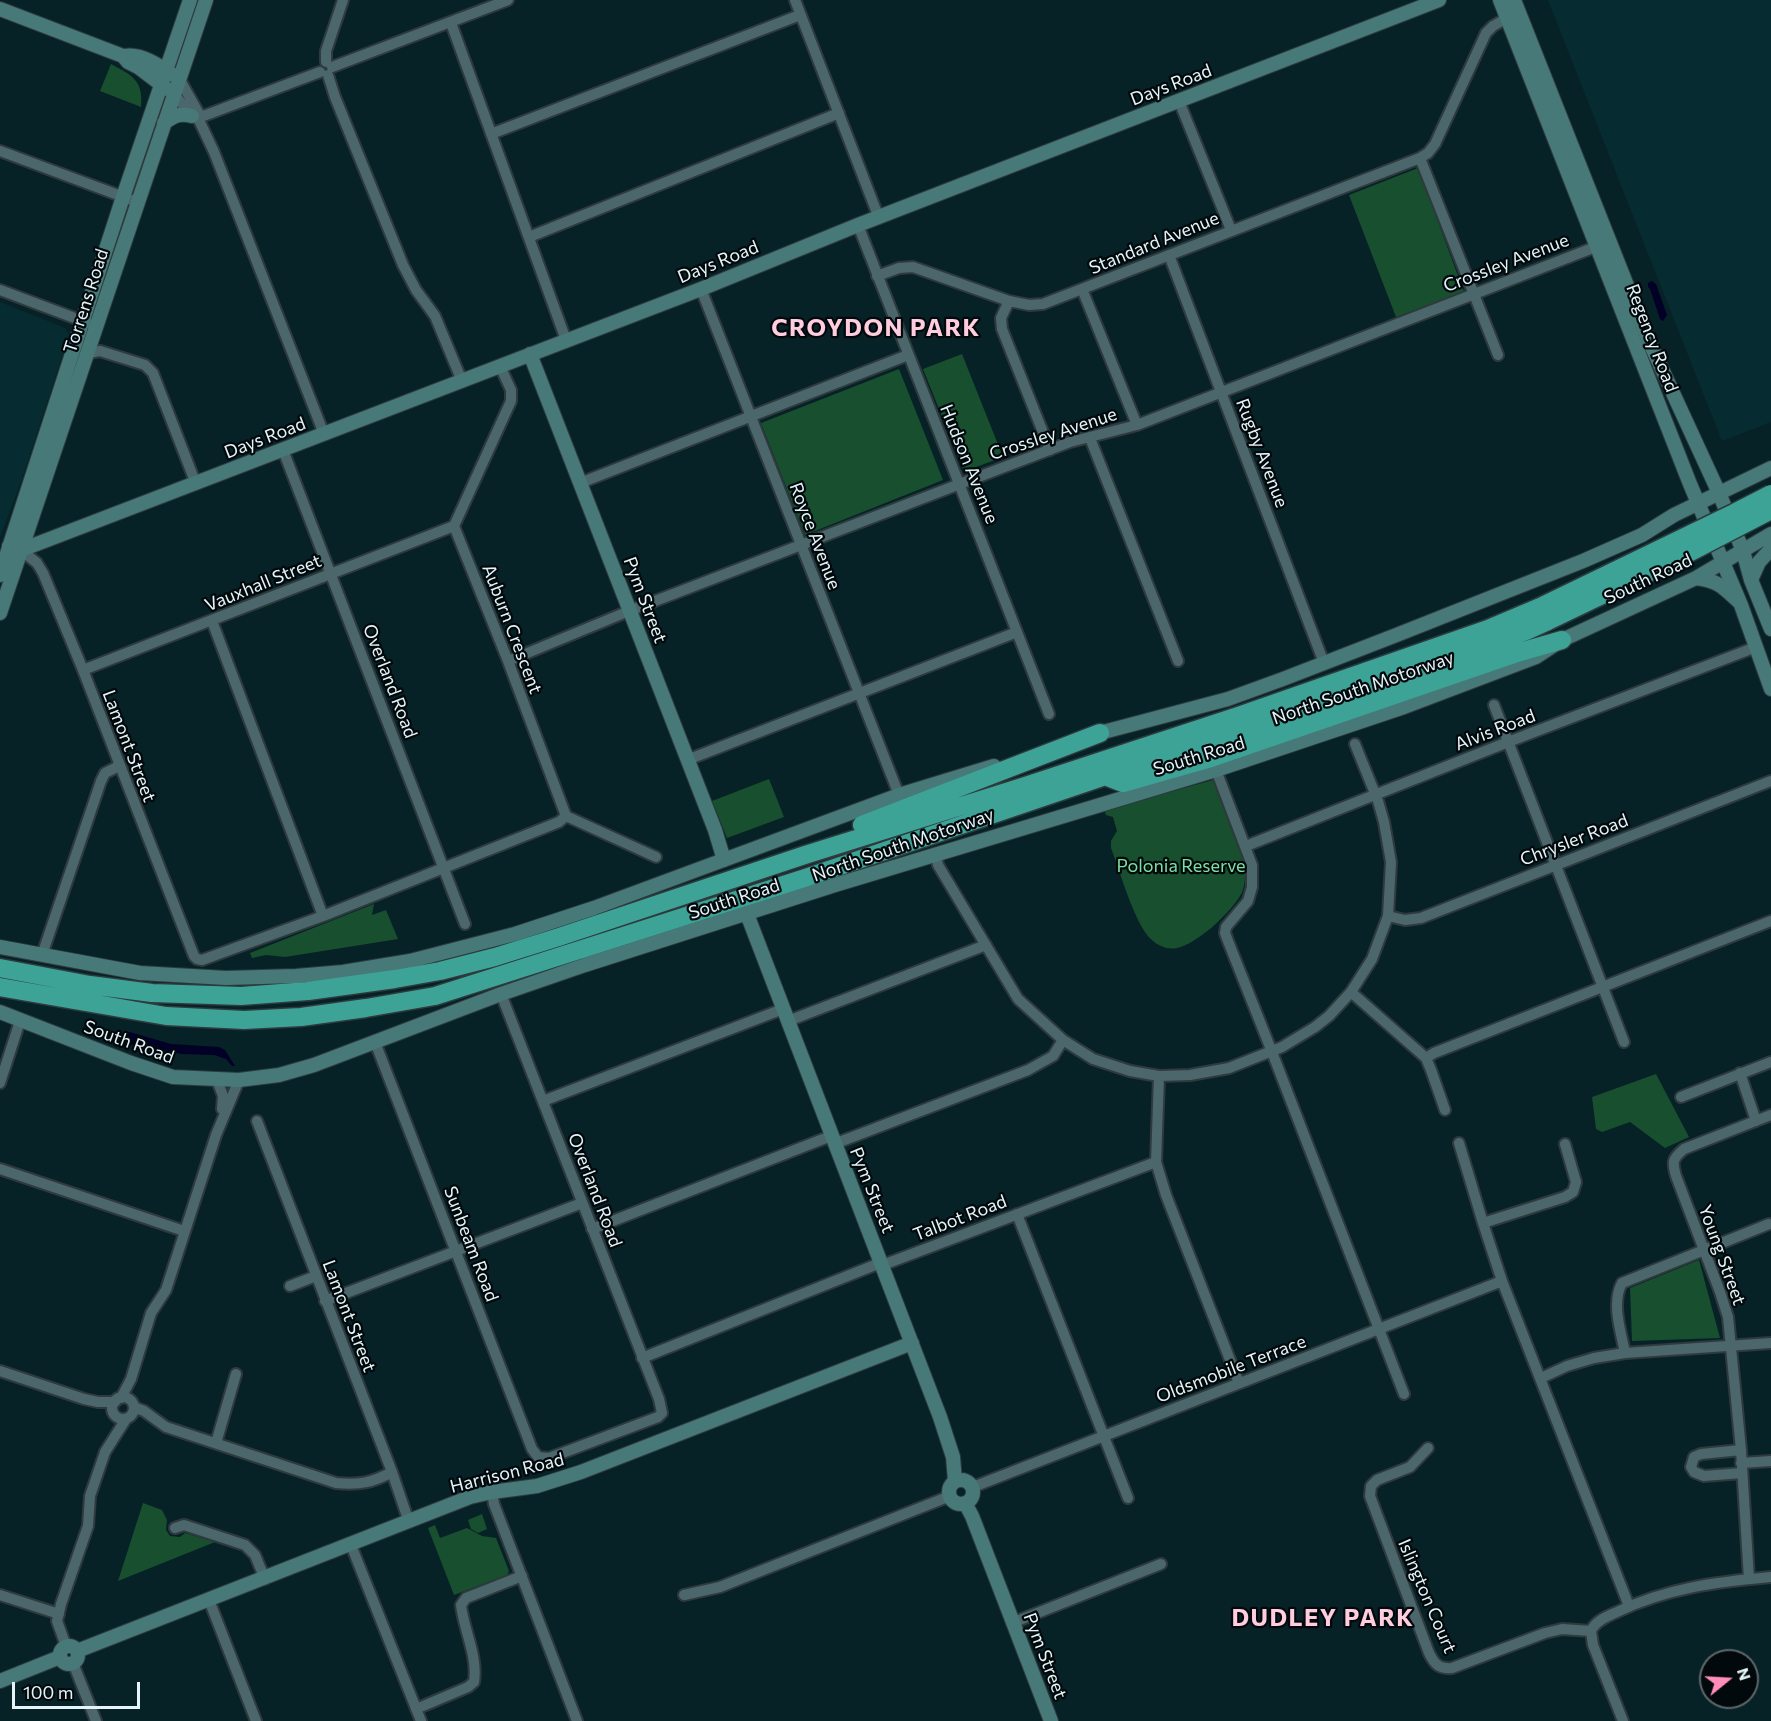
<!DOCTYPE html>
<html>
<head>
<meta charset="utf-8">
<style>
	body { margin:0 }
	#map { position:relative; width:1771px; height:1721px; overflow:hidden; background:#072227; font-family:Commissioner,sans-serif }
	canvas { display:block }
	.north { position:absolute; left:1699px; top:1649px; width:60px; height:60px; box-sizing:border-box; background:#02090c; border:2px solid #5d676a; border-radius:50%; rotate:72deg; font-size:16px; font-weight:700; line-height:24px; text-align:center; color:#e5f4f8 }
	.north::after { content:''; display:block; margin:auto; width:21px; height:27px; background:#ff8eba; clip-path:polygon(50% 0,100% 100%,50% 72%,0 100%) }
	.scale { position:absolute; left:12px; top:1682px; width:128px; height:27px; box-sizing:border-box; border:3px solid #e5f4f8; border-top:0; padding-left:8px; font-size:18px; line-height:21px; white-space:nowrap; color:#e5f4f8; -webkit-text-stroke:4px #02090c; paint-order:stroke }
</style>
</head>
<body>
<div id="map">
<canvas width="1771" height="1721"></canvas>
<div class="north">N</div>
<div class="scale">100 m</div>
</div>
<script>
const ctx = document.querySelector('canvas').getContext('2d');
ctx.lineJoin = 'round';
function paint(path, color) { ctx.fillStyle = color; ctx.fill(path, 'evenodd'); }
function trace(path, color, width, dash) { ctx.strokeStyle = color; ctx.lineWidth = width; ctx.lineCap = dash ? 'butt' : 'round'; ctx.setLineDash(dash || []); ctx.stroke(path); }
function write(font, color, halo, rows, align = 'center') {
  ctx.font = font + ' Commissioner,sans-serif'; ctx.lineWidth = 4.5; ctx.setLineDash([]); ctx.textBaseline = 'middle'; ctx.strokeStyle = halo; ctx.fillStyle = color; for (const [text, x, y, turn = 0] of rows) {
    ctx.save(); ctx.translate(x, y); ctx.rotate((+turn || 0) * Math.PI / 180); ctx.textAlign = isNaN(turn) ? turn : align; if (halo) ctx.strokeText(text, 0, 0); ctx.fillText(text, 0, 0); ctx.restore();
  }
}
const built = new Path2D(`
	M1548 0H1771V422L1722 441Z
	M0 302 65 328 69 335 21 482 0 537Z`);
const green = new Path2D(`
	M111 64C133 76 143 80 141 107L100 91Z
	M1418 168 1464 292 1396 317 1349 195Z
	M962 354 1003 457 968 470 963 469 923 369Z
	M899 369 943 480 805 535 761 423Z
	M769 779 784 817 727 838 712 801Z
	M1213 780 1245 865C1245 875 1246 887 1240 896 1230 913 1197 944 1177 948 1168 950 1158 946 1152 940 1135 926 1120 871 1111 848V841L1117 831 1113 817 1106 815 1104 810Z
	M374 904 372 915 386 910 398 939 285 957 266 955 252 958 250 953Z
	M1656 1074 1689 1137 1665 1148 1630 1122 1602 1132 1596 1129 1592 1097Z
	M1699 1260 1720 1338 1632 1341 1630 1288Z
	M143 1503 162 1510 167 1520 166 1530 170 1536 180 1537 185 1533 215 1542 118 1581Z
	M482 1514 487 1529 478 1533 471 1529 468 1520Z
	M435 1525 440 1538 467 1528 482 1536 496 1538 509 1571 507 1575 454 1595 428 1528Z`);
const water = new Path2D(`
	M1652 281 1656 284 1667 315 1663 321 1660 319 1650 289 1648 287V283Z
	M126 1031 171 1044 219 1047 225 1050 235 1066H232L226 1059 214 1055 181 1054 145 1046 132 1045 122 1042Z`);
const street = new Path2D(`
	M795 0 879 218
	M451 23 566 340
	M326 62V51L343 0
	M332 67 508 0
	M328 75 335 97 403 265 416 290 435 316 462 381
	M180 80 198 112V118L214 152 324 434
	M174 94 192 116 195 117
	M1179 101 1231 230
	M198 118 320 72
	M491 134 800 15
	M0 151 137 202
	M1420 158 1498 355
	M858 225 1049 714
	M529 237 839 113
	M1169 255 1324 663
	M877 276 899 268 913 267 1009 301 1029 305 1043 304 1420 158 1428 153 1435 144 1486 33 1493 26 1507 18
	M701 289 899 795
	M1082 289 1137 425
	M0 290 88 323
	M1009 301 1001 318 1002 329 1050 450
	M88 353 100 351 145 365 153 373 196 484
	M500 366 511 390V401L454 526 508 661 566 816 656 857
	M1090 438 1178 661
	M283 450 465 924
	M580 483 908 355
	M21 550 37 563 43 573 83 670 194 956 197 959 202 960 323 916 559 822 566 816
	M212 621 323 916
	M508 661 629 611 965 482 1070 442 1137 425 1603 244
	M83 670 454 526
	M1494 705 1624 1042
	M687 760 1017 632
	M1216 770 1252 865V887L1248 901 1226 927 1225 933 1228 941 1272 1052 1404 1394
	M1246 846 1508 742 1756 647
	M936 855 938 865 1018 999 1063 1040 1093 1059 1130 1071 1159 1076 1190 1075 1229 1068 1282 1047 1315 1027 1329 1016 1351 992 1372 959 1388 916 1391 862 1384 822 1378 801 1355 744
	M1388 916 1405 920 1421 918 1771 781
	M42 955 101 781 105 773 119 766
	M1351 992 1426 1058 1431 1070 1445 1110
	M788 1021 986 945
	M375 1042 532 1449 538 1457 549 1458 658 1417 662 1413 659 1399 501 994
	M1426 1058 1434 1053 1771 921
	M1740 1073 1756 1121
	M1159 1076 1156 1162 1166 1195 1239 1383
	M217 1080 223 1096 222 1109
	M0 1083 20 1021
	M1681 1097 1771 1062
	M543 1101 783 1009
	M257 1121 392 1472 409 1522
	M1459 1143 1483 1223 1502 1281 1629 1606
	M834 1144 1028 1070 1053 1056 1063 1040
	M0 1169 184 1231
	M1017 1214 1128 1498
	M1483 1223 1565 1197 1573 1192 1576 1182 1565 1144
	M592 1229 831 1136
	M290 1286 316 1276
	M325 1301 582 1203
	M1625 1353C1621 1332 1611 1303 1622 1283L1769 1224
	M642 1358 875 1265 888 1263 1156 1162
	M0 1371 84 1399 98 1402H115
	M1541 1378 1567 1366 1594 1358 1625 1353 1771 1343
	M112 1408a11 11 0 1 1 22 0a11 11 0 1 1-22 0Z
	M121 1398 131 1379 151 1313 166 1290 216 1135 239 1080
	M134 1407 144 1411 166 1427 336 1483C359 1485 372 1483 392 1472
	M216 1443 236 1374
	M1428 1448 1410 1467 1377 1480 1371 1486 1370 1496 1429 1653C1435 1665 1439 1669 1452 1668L1545 1633 1562 1629 1591 1631
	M1741 1450 1701 1454 1694 1457 1691 1467 1694 1472 1704 1476 1742 1473
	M1741 1463 1771 1461
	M973 1487 1502 1281
	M492 1492 494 1504 577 1721
	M175 1528 184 1525 245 1545 255 1555 265 1579
	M351 1545 421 1721
	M1749 1579 1741 1450 1728 1317 1720 1292 1676 1176C1672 1162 1672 1159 1684 1149L1771 1115
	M0 1595 59 1614
	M684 1595 720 1587 950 1496
	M209 1600 256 1721
	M1012 1623 1161 1564
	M1591 1631C1595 1621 1608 1616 1617 1612 1667 1588 1716 1582 1771 1577
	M1591 1631 1593 1645 1623 1721
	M66 1646 57 1621 61 1604 88 1526 90 1496 105 1452 126 1419
	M73 1663 96 1721
	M416 1709 468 1687 474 1682C478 1656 464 1631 461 1605L466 1598 522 1576`);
const secondary = new Path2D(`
	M1500 0 1690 484 1741 605 1771 689
	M1514 0 1649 341 1719 493 1743 551 1751 580 1771 629
	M0 9 123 56 128 62 138 67 167 89
	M125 56C141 53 160 66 173 75
	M164 123C175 115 180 113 192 116
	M530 354 715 830 724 860
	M9 546 21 550 701 289 858 225 1439 0
	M0 575 123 197 190 0
	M1696 578C1718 581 1722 586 1738 601
	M1751 580 1759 562 1771 549
	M0 613 206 0
	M1092 735 1228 699 1283 679 1399 634 1583 561 1642 535 1674 515 1771 468
	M747 914 940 1417 953 1457 955 1481
	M0 947 140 973 226 978 296 976 343 972 410 961 515 934 594 908 899 795 994 766
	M0 1012 131 1063 173 1077 239 1080 279 1075 314 1065 501 994 585 965 835 885 1216 770 1404 707 1536 657 1562 640 1696 578 1771 534
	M949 1492a12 12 0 1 1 24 0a12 12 0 1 1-24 0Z
	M965 1503 972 1516 1051 1721
	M60 1655a9 9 0 1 1 18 0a9 9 0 1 1-18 0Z
	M77 1651 470 1497 492 1492 537 1486 581 1472 912 1343
	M0 1681 60 1657`);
const highway = new Path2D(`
	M1105 776 1123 783 1211 758 1520 652 1562 640
	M862 825 1100 733
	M0 968 90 985 152 993 241 996 308 991 395 979 440 971 495 957 559 937 805 855 1025 786 1238 716 1488 629 1540 607
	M0 987 166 1016 244 1020 301 1017 366 1008 435 996 805 878 1347 694 1526 631 1548 621`);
const highwayBridge = new Path2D(`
	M1540 607 1734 513 1771 494
	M1548 621 1675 560 1771 510`);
const streetNames = [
	["Days Road",1171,85,-21],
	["Standard Avenue",1154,243,-22],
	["Days Road",718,262,-22],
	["Crossley Avenue",1506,263,-21],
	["Torrens Road",86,301,-72],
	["Regency Road",1652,338,69],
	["Crossley Avenue",1053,434,-18],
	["Days Road",265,438,-21],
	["Rugby Avenue",1262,453,69],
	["Hudson Avenue",969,464,68],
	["Royce Avenue",815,536,69],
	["South Road",1648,579,-25],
	["Vauxhall Street",263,583,-22],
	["Pym Street",645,600,69],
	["Auburn Crescent",512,629,69],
	["Overland Road",390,681,69],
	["North South Motorway",1363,688,-19],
	["Alvis Road",1495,730,-21],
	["Lamont Street",129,746,69],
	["South Road",1199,756,-17],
	["Chrysler Road",1574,840,-21],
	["North South Motorway",903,845,-19],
	["South Road",734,899,-18],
	["South Road",129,1042,20],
	["Overland Road",595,1190,69],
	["Pym Street",872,1190,68],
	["Talbot Road",960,1218,-21],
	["Sunbeam Road",471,1244,69],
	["Young Street",1722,1255,70],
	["Lamont Street",349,1316,69],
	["Oldsmobile Terrace",1231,1369,-21],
	["Harrison Road",507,1473,-14],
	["Islington Court",1427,1596,67],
	["Pym Street",1045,1656,69]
];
const parkNames = [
	["Polonia Reserve",1181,866]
];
const districtNames = [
	["CROYDON PARK",876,328],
	["DUDLEY PARK",1323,1618]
];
paint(built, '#062c32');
paint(green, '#174f2f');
paint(water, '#020026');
trace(street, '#2e3a3e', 14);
trace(secondary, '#2e3a3e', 16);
trace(highway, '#2e3a3e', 21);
trace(street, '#4b676c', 10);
trace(secondary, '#477979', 14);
trace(highway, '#3da396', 18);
trace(highwayBridge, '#2e3a3e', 21, []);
trace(highwayBridge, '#3da396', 18);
write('18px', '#e5f4f8', '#02090c', streetNames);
write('18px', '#7be1a1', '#02090c', parkNames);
ctx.letterSpacing = '1.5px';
write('bold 24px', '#ffcdde', '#02090c', districtNames);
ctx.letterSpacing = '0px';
</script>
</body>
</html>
